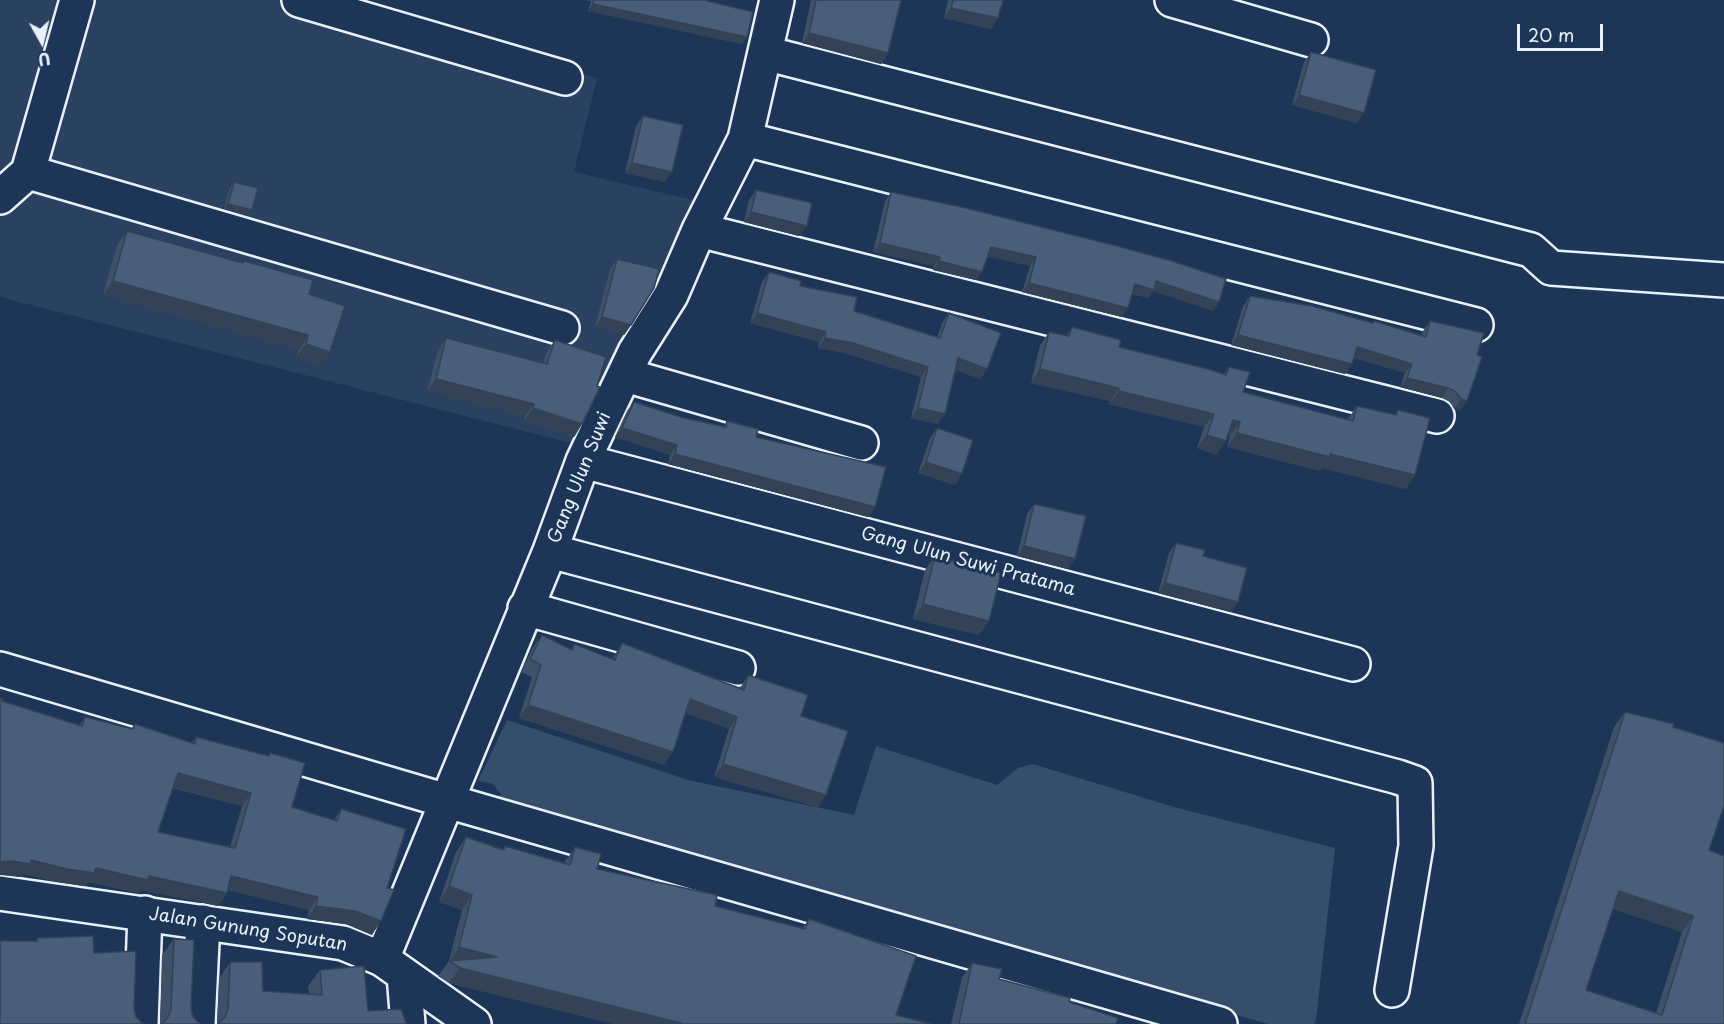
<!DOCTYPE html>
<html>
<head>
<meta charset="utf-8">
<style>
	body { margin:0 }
	#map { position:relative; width:1724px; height:1024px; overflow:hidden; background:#1d3557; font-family:"Playpen Sans",sans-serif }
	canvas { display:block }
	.north { position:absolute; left:12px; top:12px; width:60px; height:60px; -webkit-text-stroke:4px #1d3557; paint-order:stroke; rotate:172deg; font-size:16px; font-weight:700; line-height:24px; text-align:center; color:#e8f1f8 }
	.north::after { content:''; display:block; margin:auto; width:21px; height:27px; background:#e8f1f8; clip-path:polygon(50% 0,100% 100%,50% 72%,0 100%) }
	.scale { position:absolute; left:1517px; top:24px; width:86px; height:27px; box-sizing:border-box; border:3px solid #e8f1f8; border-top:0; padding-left:8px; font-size:18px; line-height:21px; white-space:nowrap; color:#e8f1f8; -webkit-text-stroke:4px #1d3557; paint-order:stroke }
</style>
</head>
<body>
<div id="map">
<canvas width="1724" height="1024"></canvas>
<div class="north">U</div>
<div class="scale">20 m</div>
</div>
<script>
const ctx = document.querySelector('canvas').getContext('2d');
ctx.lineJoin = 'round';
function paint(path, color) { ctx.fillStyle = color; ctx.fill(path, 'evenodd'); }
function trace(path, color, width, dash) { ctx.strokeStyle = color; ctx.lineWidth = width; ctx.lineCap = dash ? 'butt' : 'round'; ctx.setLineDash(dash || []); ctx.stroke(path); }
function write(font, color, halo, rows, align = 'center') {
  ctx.font = font + ' "Playpen Sans",sans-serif'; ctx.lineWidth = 6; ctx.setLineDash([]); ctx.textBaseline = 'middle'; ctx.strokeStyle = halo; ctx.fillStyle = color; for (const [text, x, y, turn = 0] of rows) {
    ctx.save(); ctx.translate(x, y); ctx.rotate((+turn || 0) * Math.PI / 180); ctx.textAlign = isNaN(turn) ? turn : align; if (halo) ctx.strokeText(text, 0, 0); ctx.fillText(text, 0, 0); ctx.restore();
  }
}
const built = new Path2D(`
	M0 0H332L597 78 574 172 710 204 586 447 0 297Z`);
const green = new Path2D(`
	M507 720 688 780 854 815 876 746 997 785 1018 768 1033 764 1174 807 1335 848 1316 1020 1314 1024H1268L954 933 494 806 501 794 493 784 478 781Z`);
const minor = new Path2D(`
	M299 0 565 78
	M1172 0 1311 40
	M765 53 1531 250 1551 268 1724 280
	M745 139 1476 325
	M28 172 77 0
	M0 197 28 172 562 328
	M699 230 1437 416
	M625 375 861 443
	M583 461 1353 664
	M550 551 1398 777 1415 783 1416 846 1392 990
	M525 608 738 668
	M0 669 447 801 1220 1024
	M382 959 550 551 583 461 635 352 671 295 699 230 745 139 777 0
	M404 975 408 1024
	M141 1024 145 913
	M198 1024 203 922`);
const major = new Path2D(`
	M0 893 343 943 382 959 474 1024`);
const wall = new Path2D(`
	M585 0H708L707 1 742 44 588 11 591 1Z
	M811 0H901L888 53 881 64 802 43Z
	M948 0H1003L991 29 944 18Z
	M1311 52 1357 123 1292 105 1304 62Z
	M643 116 665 182 625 173 636 126Z
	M234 182 248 215 224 209 230 187Z
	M756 190 807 226 799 236 744 222 749 200Z
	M891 192 1219 302 1213 311 1153 291 1148 298 1133 294 1122 317 1022 292 1030 266 987 256 976 280 933 270 934 266 873 252 885 201Z
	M127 231 242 263 244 261 309 294 330 352 320 366 296 358 299 350 103 295 117 245Z
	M617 259 631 325 624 335 595 327 610 269Z
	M769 272 854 311 937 338 942 323 949 313 987 369 980 379 956 370 938 424 911 418 921 377 845 353 818 348 819 342 750 323 762 282Z
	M1250 296 1372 323 1374 321 1422 335 1423 331 1430 321 1484 333 1460 411 1454 409 1450 402 1442 398 1400 387 1405 373 1354 358 1352 364 1345 374 1231 345 1243 306Z
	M1072 327 1119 347 1224 374 1229 367 1243 392 1347 420 1357 406 1394 415 1398 410 1415 475 1406 489 1322 468 1320 471 1227 447 1230 436 1228 435 1216 455 1197 448 1204 427 1109 404 1110 401 1031 383 1040 345 1049 332 1066 336Z
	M446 338 543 363 546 353 555 340 582 424 574 437 524 421 525 416 427 391 438 351Z
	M634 402 684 418 723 427 727 421 756 437 875 507 868 517 668 464 670 455 615 437 627 411Z
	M937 428 955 485 918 473 930 438Z
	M1034 504 1068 569 1017 556 1027 514Z
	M1176 543 1203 556 1238 602 1231 612 1158 593 1169 553Z
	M935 556 989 621 979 635 913 619 925 570Z
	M542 635 571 649 574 644 612 659 622 643 740 688 748 675 801 716 826 795 818 807 714 777 729 729 686 713 664 765 519 718 532 677 521 672 533 647Z
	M2 701 79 725 85 717 131 729 135 724 192 743 196 737 268 756 270 753 292 807 334 820 341 809 372 935 346 924 307 919 309 910 228 890 227 893 218 906 141 890 139 893 89 882 85 886 58 882 24 874 21 877 3 874ZM173 788 242 806 230 847 158 832Z
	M1625 712 1673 727 1709 850 1724 1024H1519L1614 727ZM1613 909 1682 932 1656 1013 1586 990Z
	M466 837 503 850 505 846 564 863 575 847 597 869 715 906 802 929 809 919 896 1015 931 1024H614L449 983 438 976 449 961 462 910 439 902 456 852Z
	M174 939 193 1017 160 1024 162 955Z
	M230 962 263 991 309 994 308 986 320 970 368 1011 406 1024H217L219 979Z
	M972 963 999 979 1069 1002 1116 1024H951L962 978Z`);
const shadedWall = new Path2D(`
	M593 4 747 37 742 44 588 11Z
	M951 8 998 18 991 29 944 18Z
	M809 33 888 53 881 64 802 43Z
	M1299 95 1364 113 1357 123 1292 105Z
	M632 163 672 172 665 182 625 173Z
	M228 204 252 210 248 215 224 209Z
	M751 212 807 226 799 236 744 222Z
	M880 243 940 257 934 266 873 252Z
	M991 247 1036 257 1030 266 984 256Z
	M939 261 982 272 976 280 933 270Z
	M113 281 308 335 299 350 103 295Z
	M1156 281 1219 302 1213 311 1153 291 1148 298 1129 293 1135 284Z
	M1029 283 1128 308 1122 317 1022 292Z
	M757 313 826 332 819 342 750 323Z
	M602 317 631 325 624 335 595 327Z
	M1238 335 1352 364 1345 374 1231 345Z
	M825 338 853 343 928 367 921 377 845 353 818 348Z
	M306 344 330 352 320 366 296 358Z
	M1357 347 1412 364 1405 373 1350 357Z
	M958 358 987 369 980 379 951 368Z
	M1040 369 1119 388 1110 401 1031 383Z
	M1407 378 1448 388 1442 398 1400 387Z
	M436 379 534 404 525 416 427 391Z
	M1119 391 1214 414 1204 427 1109 404Z
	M1461 399 1467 401 1460 411 1454 409Z
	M533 408 582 424 574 437 524 421Z
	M918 408 945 414 938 424 911 418Z
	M1233 420 1240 422 1230 436 1224 433Z
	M622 428 677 445 670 455 615 437Z
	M1237 433 1330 454 1415 475 1406 489 1322 468 1320 471 1227 447Z
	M1207 435 1226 441 1216 455 1197 448Z
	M675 454 875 507 868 517 668 464Z
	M926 462 962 474 955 485 918 473Z
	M1024 546 1075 559 1068 569 1017 556Z
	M1165 583 1238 602 1231 612 1158 593Z
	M923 604 989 621 979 635 913 619Z
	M690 699 737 717 729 729 681 711Z
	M528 705 673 752 664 765 519 718Z
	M723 764 826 795 818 807 714 777Z
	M178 773 251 793 242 806 169 786Z
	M31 860 96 868 149 876 227 893 218 906 141 890 139 893 89 882 85 886 58 882 24 874 21 877 0 875V862Z
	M231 876 318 897 309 910 222 889Z
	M449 886 472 895 462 910 439 902Z
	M1619 891 1693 916 1682 932 1608 907Z
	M316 906 355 911 381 921 372 935 346 924 307 919Z
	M459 947 497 957 450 961Z
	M460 968 681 1023 680 1024H614L449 983Z`);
const building = new Path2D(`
	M594 0H708L707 1 753 12 747 37 593 4Z
	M816 0H901L888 53 809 33Z
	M953 0H1003L998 18 951 8Z
	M1311 52 1376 70 1364 113 1299 95Z
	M643 116 683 125 672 172 632 163Z
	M234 182 258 188 252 210 228 204Z
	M756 190 812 203 807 226 751 212Z
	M891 192 966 208 1117 246 1172 261 1226 279 1219 302 1156 281 1154 290 1135 284 1128 308 1029 283 1036 257 991 247 982 272 939 261 940 257 880 243Z
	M127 231 243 263 244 261 313 280 309 294 345 306 330 352 306 344 308 335 113 281Z
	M617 259 659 269 654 288 631 325 602 317Z
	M769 272 801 281 800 286 857 297 854 311 940 338 949 313 1001 333 987 369 958 358 945 414 918 408 928 367 853 343 825 338 826 332 757 313Z
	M1250 296 1312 306 1373 323 1374 321 1426 337 1430 321 1484 333 1477 355 1482 357 1467 401 1461 399 1456 392 1448 388 1407 378 1412 364 1357 347 1352 364 1238 335Z
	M1072 327 1121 340 1119 347 1208 369 1226 375 1229 367 1250 372 1243 392 1353 421 1357 406 1396 415 1398 410 1430 418 1415 475 1330 454V457L1237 433 1240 422 1233 420 1226 441 1207 435 1214 414 1119 391V388L1040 369 1049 332 1069 336Z
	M446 338 547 364 555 340 606 357 597 386 600 387 582 424 533 408 534 404 436 379Z
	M634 402 684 418 726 427 727 421 758 429 756 437 886 467 875 507 675 454 677 445 622 428Z
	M937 428 973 440 962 474 926 462Z
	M1034 504 1086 516 1075 559 1024 546Z
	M1176 543 1205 550 1203 556 1247 568 1238 602 1165 583Z
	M935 556 1001 573 989 621 923 604Z
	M542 635 572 650 574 644 615 660 622 643 744 690 748 675 808 695 801 716 848 731 826 795 723 764 737 717 690 699 673 752 528 705 541 665 530 659Z
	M0 698 3 699 2 701 82 726 85 717 133 729 135 724 195 744 196 737 269 756 270 753 305 763 292 807 337 821 341 809 406 829 387 888 394 890 381 921 355 911 316 906 318 897 231 876 227 893 149 876 148 880 96 868 94 873 67 869 31 860 30 864 12 861 0 862ZM178 773 251 793 235 848 158 832Z
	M1625 712 1674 724 1673 727 1724 743V806L1709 850 1724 856V1024H1525ZM1619 891 1693 916 1662 1015 1586 990Z
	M466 837 504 850 505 846 570 865 575 847 601 854 597 869 717 895 715 906 805 929 809 919 916 956 896 1015 931 1024H681V1023L460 968 449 961 497 957 459 947 472 895 449 886Z
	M93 936 94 953 136 951 134 1008 136 1017 142 1023 144 1024H0V941H38L37 938Z
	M174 939 194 940 191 1007 193 1017 200 1024H162L168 1017 171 1009Z
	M230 962H262L263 991 322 995 320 970 364 966 368 1011 401 1009 405 1020 406 1024H218L225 1017 228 1009Z
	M972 963 1002 969 999 979 1070 998 1069 1002 1118 1018 1116 1024H959Z`);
const streetNames = [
	["Gang Ulun Suwi",580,478,-68],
	["Gang Ulun Suwi Pratama",968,562,15],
	["Jalan Gunung Soputan",248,930,9]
];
paint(built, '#2a4162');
paint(green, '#374d6c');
trace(minor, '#e8f1f8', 38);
trace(major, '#e8f1f8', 38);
trace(minor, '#1d3557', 33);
trace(major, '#1d3557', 33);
paint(wall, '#3f5169');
paint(shadedWall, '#334255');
paint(building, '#495e7a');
trace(building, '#334255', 1.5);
write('18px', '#e8f1f8', '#1d3557', streetNames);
</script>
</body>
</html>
